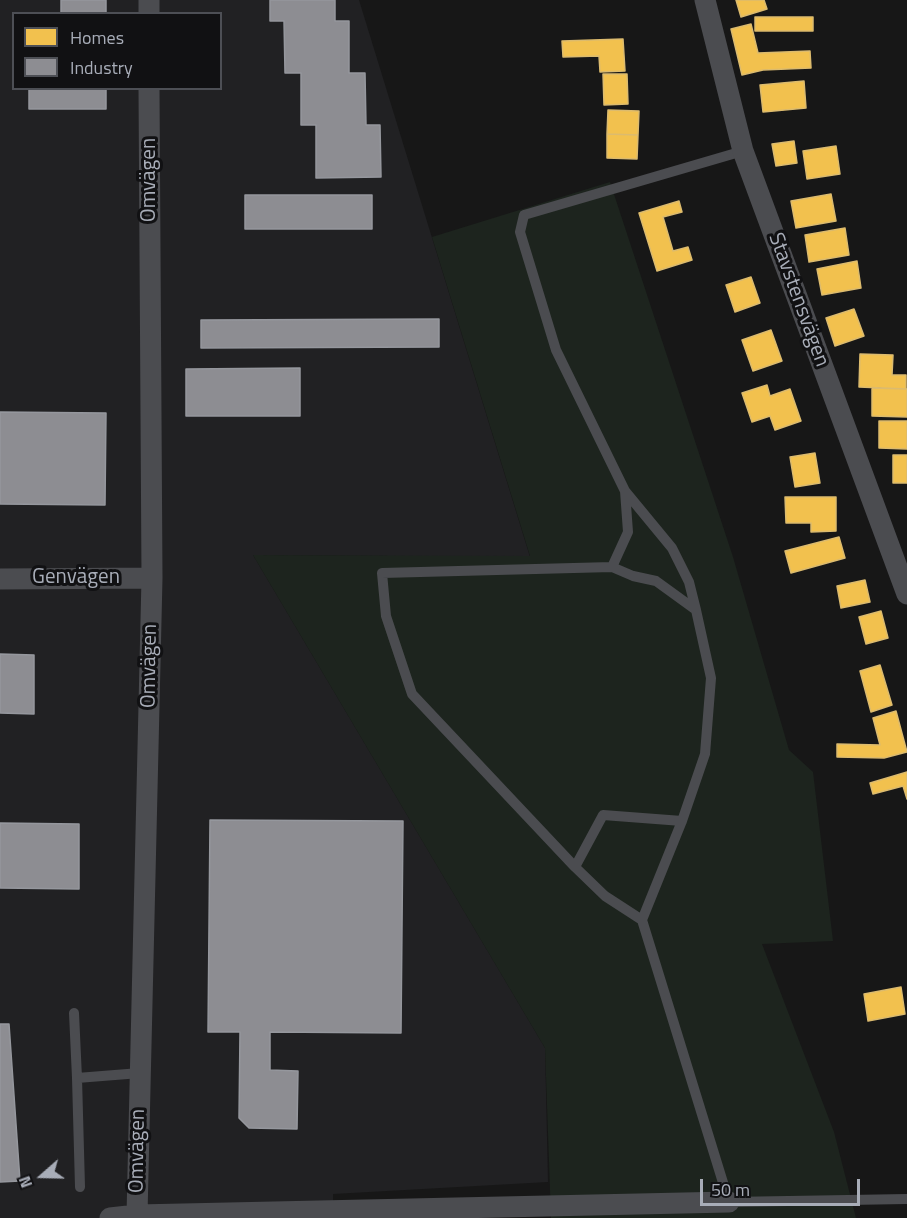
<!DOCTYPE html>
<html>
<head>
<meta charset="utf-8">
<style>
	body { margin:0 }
	#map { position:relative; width:907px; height:1218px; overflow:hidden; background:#171717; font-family:"Titillium Web",sans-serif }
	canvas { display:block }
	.legend { position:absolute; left:12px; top:12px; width:210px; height:78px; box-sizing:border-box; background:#111113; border:2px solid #4d4f55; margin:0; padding:8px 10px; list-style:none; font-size:18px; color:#a8adb8 }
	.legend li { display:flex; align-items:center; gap:12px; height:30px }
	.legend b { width:30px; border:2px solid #4d4f55 }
	.north { position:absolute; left:12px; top:1146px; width:60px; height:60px; -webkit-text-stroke:4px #111113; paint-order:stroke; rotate:250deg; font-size:16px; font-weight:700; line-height:24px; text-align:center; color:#a8adb8 }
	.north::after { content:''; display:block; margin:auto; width:21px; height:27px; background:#a8adb8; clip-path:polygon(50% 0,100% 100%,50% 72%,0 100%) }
	.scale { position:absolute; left:700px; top:1179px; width:160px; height:27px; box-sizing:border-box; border:3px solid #a8adb8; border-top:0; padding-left:8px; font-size:18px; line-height:21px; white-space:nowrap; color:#a8adb8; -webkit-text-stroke:4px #111113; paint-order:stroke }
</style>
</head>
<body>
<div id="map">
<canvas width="907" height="1218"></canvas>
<ul class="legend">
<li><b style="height:16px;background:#f2c14e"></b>Homes</li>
<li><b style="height:16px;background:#8d8d92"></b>Industry</li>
</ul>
<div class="north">N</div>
<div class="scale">50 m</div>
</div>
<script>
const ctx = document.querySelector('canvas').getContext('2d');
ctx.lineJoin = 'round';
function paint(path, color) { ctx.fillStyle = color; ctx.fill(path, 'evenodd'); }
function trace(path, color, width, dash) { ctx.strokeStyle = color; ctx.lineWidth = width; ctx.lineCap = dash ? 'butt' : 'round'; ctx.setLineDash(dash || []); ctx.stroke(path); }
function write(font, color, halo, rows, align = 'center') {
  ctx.font = font + ' "Titillium Web",sans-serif'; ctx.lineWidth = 6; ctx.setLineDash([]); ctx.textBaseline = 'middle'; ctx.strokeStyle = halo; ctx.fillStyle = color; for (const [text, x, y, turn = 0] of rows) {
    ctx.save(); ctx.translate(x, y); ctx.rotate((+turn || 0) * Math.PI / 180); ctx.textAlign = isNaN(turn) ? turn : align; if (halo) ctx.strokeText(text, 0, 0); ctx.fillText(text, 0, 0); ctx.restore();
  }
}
const built = new Path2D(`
	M0 0H359L530 557 253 555 545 1048 548 1182 333 1194V1218H0ZM14 14H220V88H14Z`);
const green = new Path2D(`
	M610 182 733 557 789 750 813 772 833 941 762 944 834 1132 856 1218H551L545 1048 253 555 530 556 432 237Z`);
const homes = new Path2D(`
	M736 0H764L767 9 741 17Z
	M755 17H813V31H755Z
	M751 24 758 53 810 51 811 68 763 70 742 75 731 29Z
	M623 39 625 71 600 72 599 56 563 57 562 41Z
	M603 74H627L628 104 604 105Z
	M804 81 806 108 763 112 760 85Z
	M608 110 639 111 638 135 607 134Z
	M607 134 638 135 637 159 607 158Z
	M794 141 797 163 776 166 772 144Z
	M836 146 840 174 807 179 803 151Z
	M831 194 836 221 796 228 791 201Z
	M679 201 682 212 663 217 673 251 688 247 692 260 657 271 639 213Z
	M845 228 849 255 809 262 805 235Z
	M857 261 861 288 822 295 817 269Z
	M751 277 760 303 735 312 726 285Z
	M854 309 864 336 835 346 826 318Z
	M771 330 782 361 753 371 742 340Z
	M860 354 893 355 892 375H906V389L859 387Z
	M767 385 770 396 790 389 801 421 775 430 770 416 752 422 742 393Z
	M872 388 907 389V417L872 416Z
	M879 421H907V449L879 448Z
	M815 453 820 483 795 487 790 457Z
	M893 455H907V483H893Z
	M785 497H836V531L811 532V523H786Z
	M839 537 845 558 791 573 785 551Z
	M865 580 870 602 841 608 837 586Z
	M881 611 888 638 866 644 859 617Z
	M880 665 892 705 871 712 860 671Z
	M896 711 907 752 884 758 837 757V744L880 745 873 718Z
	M907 772V799L903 786 873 794 870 783Z
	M901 987 905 1014 868 1021 864 994Z`);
const industry = new Path2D(`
	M61 0H106V14H61Z
	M270 0H335V21H349V73H365L366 125H380L381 177 316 178V125H301V73H285L284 21H270Z
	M29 88H106V109H29Z
	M245 195H372V229H245Z
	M439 319V347L201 348V320Z
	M300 368V416H186V369Z
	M0 412 106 413 105 505 0 504Z
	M0 654 34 655V714L0 713Z
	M210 820 403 821 401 1033 270 1032V1070L298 1071 297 1129 249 1128 239 1118 240 1032H208Z
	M0 823 79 824V889L0 888Z
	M0 1024H9L20 1181 0 1182Z`);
const service = new Path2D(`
	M743 151 524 215 520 232 556 350 625 491 672 548 689 582 696 610 711 678 705 754 682 821 642 920 729 1202 907 1199
	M625 491 628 532 612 567 382 573 386 616 412 694 575 867 605 896 642 920
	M612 567 633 576 656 581 696 610
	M575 867 603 815 682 821
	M74 1013 77 1078
	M80 1187 77 1078 140 1073`);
const minor = new Path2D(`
	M149 0V14
	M705 0 743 151 907 594
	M0 579 152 578
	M137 1215 152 578 149 88
	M110 1218 137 1215 729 1202`);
const streetNames = [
	["Omvägen",150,180,-90],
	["Stavstensvägen",798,300,70],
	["Genvägen",76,578],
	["Omvägen",150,666,-89],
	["Omvägen",138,1151,-89]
];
paint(built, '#212123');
paint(green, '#1d241e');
paint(homes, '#f2c14e');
trace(homes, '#dcbb6e', 1.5);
paint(industry, '#8d8d92');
trace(industry, '#95979d', 1.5);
trace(service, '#4b4c50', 10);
trace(minor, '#4b4c50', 21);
write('21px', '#a8adb8', '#111113', streetNames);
</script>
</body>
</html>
